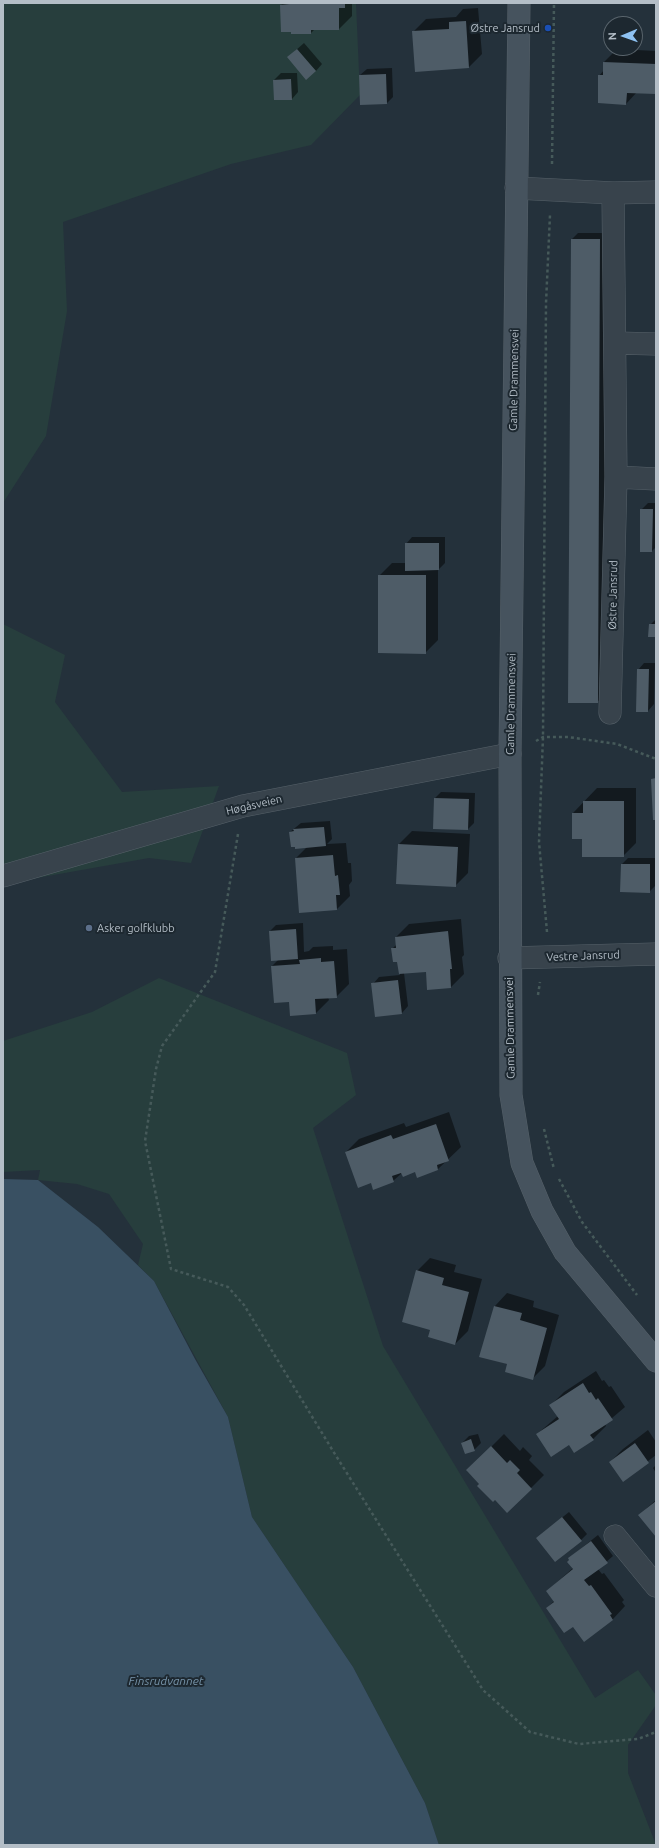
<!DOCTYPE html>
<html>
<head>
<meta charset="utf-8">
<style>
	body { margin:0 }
	#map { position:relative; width:659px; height:1848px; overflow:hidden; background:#24313b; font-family:Ubuntu,sans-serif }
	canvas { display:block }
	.frame { position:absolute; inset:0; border:4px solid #b4bec7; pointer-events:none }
	.north { position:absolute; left:603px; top:16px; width:40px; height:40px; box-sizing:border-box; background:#1d2830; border:1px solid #59646c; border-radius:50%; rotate:268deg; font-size:11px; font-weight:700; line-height:16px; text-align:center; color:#b4bec7 }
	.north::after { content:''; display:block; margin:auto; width:14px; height:18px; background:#8ec2f2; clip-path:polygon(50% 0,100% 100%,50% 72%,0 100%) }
</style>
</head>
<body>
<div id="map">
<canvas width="659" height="1848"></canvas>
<div class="frame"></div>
<div class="north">N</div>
</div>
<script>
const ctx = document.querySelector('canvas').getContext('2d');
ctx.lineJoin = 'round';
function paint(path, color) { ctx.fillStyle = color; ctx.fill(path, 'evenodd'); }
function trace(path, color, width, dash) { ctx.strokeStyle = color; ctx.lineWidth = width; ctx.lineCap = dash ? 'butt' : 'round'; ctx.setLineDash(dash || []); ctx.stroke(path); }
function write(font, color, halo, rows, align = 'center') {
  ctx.font = font + ' Ubuntu,sans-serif'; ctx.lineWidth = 4; ctx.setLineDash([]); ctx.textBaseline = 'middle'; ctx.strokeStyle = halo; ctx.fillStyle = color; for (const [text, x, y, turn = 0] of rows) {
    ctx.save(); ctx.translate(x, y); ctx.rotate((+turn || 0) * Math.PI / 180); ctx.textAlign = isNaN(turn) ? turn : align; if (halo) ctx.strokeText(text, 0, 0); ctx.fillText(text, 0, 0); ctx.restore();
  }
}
const green = new Path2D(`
	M3 3H356L360 95 311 145 231 164 63 222 67 311 46 436 3 503Z
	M3 624 65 655 55 702 122 792 219 786 191 863 149 858 3 884Z
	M159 978 347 1053 356 1095 313 1128 383 1346 595 1698 638 1670 656 1695V1705L628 1745V1773L656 1845H439L425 1803 353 1667 252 1517 228 1417 154 1281 138 1265 143 1244 109 1194 77 1184 38 1180 40 1170 3 1172V1041L92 1012Z`);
const water = new Path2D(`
	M3 1179 38 1180 98 1227 154 1281 195 1359 228 1417 252 1517 353 1667 425 1803 439 1845H3Z`);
const shadow = new Path2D(`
	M284 3H352V16L339 29H315L311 33 281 5Z
	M478 8 482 54 469 67 413 32 426 19 456 17 463 9Z
	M304 43 322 64 316 71 295 51Z
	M617 49 656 51V93L637 92 626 104 599 76 604 70V62Z
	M392 68 393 97 387 103 360 75 367 69Z
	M281 73H297L298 92 292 99H275L274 80Z
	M578 233H606L604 696 597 702 572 239Z
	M648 503H656V547L652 551 641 510Z
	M412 537H445V563L438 570V640L425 653 379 576 392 563H406V544Z
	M656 619V636L650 625Z
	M644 663H655L654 704 648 711 638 670Z
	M597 788H636V843L623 856 583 838 573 813Z
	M441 792 475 793 474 823 468 829 435 798Z
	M330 821 332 839 327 844 346 843 348 863H351L352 881 349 885 350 896 337 909 296 858 307 847 290 832 301 823Z
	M412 831 470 834 468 873 455 886 399 844Z
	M628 858H656V885L649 892 622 864Z
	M461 919 464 955 462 957 464 974 451 987 427 971 404 973 408 1006 402 1013 376 1016 373 984 379 977 400 975 398 961 392 949 397 944 396 937 409 924Z
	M303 923 304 952 309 951 313 947 333 946V950L347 949 349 984 336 997H328L329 1000 316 1013 290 1000 272 966 279 959 270 931 276 925Z
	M449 1112 461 1147 438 1169 402 1173 393 1181 372 1182 346 1152 359 1139 404 1123 406 1127Z
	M430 1258 456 1265 454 1272 482 1279 468 1331 455 1344 431 1329 417 1271Z
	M507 1293 534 1301 533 1307 559 1315 545 1366 532 1379 508 1364 480 1356 495 1306Z
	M596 1371 602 1381 604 1380 609 1387 611 1386 625 1407 605 1424 606 1426 593 1439 570 1444 537 1434 558 1416 551 1405 564 1392Z
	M648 1430 656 1442V1455L623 1480 610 1462 623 1449Z
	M478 1434 481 1443 474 1450 462 1443 469 1436Z
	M504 1434 520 1451 523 1447 532 1456 529 1460 544 1475 507 1512 467 1471Z
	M656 1465V1473L653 1468Z
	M656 1500V1536L639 1515Z
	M569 1512 587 1534 581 1540 544 1532Z
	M598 1535 613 1556 598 1569 602 1574 604 1573 624 1600 622 1602 625 1606 613 1619 584 1640 573 1625 547 1608 554 1601 547 1591 573 1568 569 1558Z`);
const building = new Path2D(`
	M299 3H345V8H339V30H311V34H291V32H281L280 5Z
	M466 21 469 68 415 72 412 31 449 29V22Z
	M297 49 316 71 306 80 287 57Z
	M603 62 656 64V94L627 93 626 105 598 103V75H603Z
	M386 74 387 104 360 105 359 75Z
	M291 79 292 100H274L273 80Z
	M571 239H600L598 703H568Z
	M640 509H653L652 552H640Z
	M405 543H439V570L405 571Z
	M378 575H426V654L378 653Z
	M649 624H656V637H648Z
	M637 669H649L648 712H636Z
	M656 778V820H653L651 779Z
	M434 798 469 799 468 830 433 829Z
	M583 801H624V857H582V839H572V813H583Z
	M324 827 326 846 295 849V847H291L289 832 294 831 293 829Z
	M398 844 458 847 456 887 396 884Z
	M333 855 335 876 338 875 340 895H336L337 910 299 913 295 858Z
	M621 864H650V893L620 892Z
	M296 929 298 959 271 961 269 931Z
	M448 931 452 969H450L451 988 427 990 426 972 399 974 397 962H393L391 948H396L395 937Z
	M321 958V962L334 961 337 998 315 999 316 1014 290 1016 289 1002 274 1003 271 966 300 964 299 960Z
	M398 980 402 1014 375 1017 371 983Z
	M436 1124 449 1161 437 1165 438 1170 417 1178 415 1172 403 1177 401 1173 392 1176 394 1182 373 1190 371 1183 358 1188 345 1152 391 1135 393 1139Z
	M416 1270 444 1278 442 1285 469 1292 455 1345 428 1337 430 1330 402 1322Z
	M494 1306 522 1313 520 1320 547 1328 533 1380 505 1372 507 1364 479 1357Z
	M583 1383 589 1393 591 1392 596 1400 598 1398 613 1420 590 1435 594 1440 574 1453 569 1445 551 1457 536 1434 559 1419 549 1405Z
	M471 1439 475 1451 465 1454 461 1443Z
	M635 1443 649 1463 623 1482 609 1462Z
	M491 1446 507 1463 510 1460 520 1470 517 1473 532 1489 507 1513 495 1500 493 1502 477 1486 479 1484 466 1470Z
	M656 1501V1537L638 1515Z
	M562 1517 582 1541 555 1562 536 1538Z
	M591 1541 608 1563 584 1580 589 1586 591 1585 612 1614 610 1615 613 1620 584 1642 573 1627 564 1633 546 1608 554 1602 546 1591 573 1569 567 1562 569 1560 568 1558Z`);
const path = new Path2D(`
	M552 164 554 3
	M536 741 543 737H568L617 744 656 759
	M238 834 215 972 162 1046 156 1069 145 1141 171 1269 228 1287 244 1305 333 1451 483 1690 530 1732 579 1744 638 1739 656 1732
	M547 932 539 842 543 737 546 303 550 215
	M538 995 540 982
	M544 1129 554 1169
	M559 1179 582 1222 637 1295`);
const minor = new Path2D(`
	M516 188 613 193 656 192
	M616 343 656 344
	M616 477 656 479
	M610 713 616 477 613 193
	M3 876 243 806 510 754
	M509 958 656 954
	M615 1536 656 1586`);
const secondary = new Path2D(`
	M519 3 510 754 511 1095 522 1163 542 1211 565 1252 656 1361`);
const markers = [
	[548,28,4,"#1a4fb4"],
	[89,928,4,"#5c6f8a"]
];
const poiNames = [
	["Østre Jansrud",540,28],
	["Asker golfklubb",97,928,"left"]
];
const streetNames = [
	["Gamle Drammensvei",514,380,-89],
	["Østre Jansrud",613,595,-89],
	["Gamle Drammensvei",511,704,-89],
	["Høgåsveien",254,805,-13],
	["Vestre Jansrud",583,956,-2],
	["Gamle Drammensvei",510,1028,-91]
];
const waterNames = [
	["Finsrudvannet",166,1681]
];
paint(green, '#273e3d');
paint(water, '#395062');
paint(shadow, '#0007');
paint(building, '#4e5c67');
trace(minor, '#566169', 23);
trace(secondary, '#566169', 23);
trace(path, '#465a5a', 2.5, [3, 3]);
trace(minor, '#38434c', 22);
trace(secondary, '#46535e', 22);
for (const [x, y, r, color] of markers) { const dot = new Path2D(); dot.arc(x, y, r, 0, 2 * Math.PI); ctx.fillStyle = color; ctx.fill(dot); trace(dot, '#1d2830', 1.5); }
write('11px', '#b4bec7', '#1d2830', poiNames, 'right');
write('11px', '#b4bec7', '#1d2830', streetNames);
write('italic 12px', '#7693a9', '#1d2830', waterNames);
</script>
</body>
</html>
